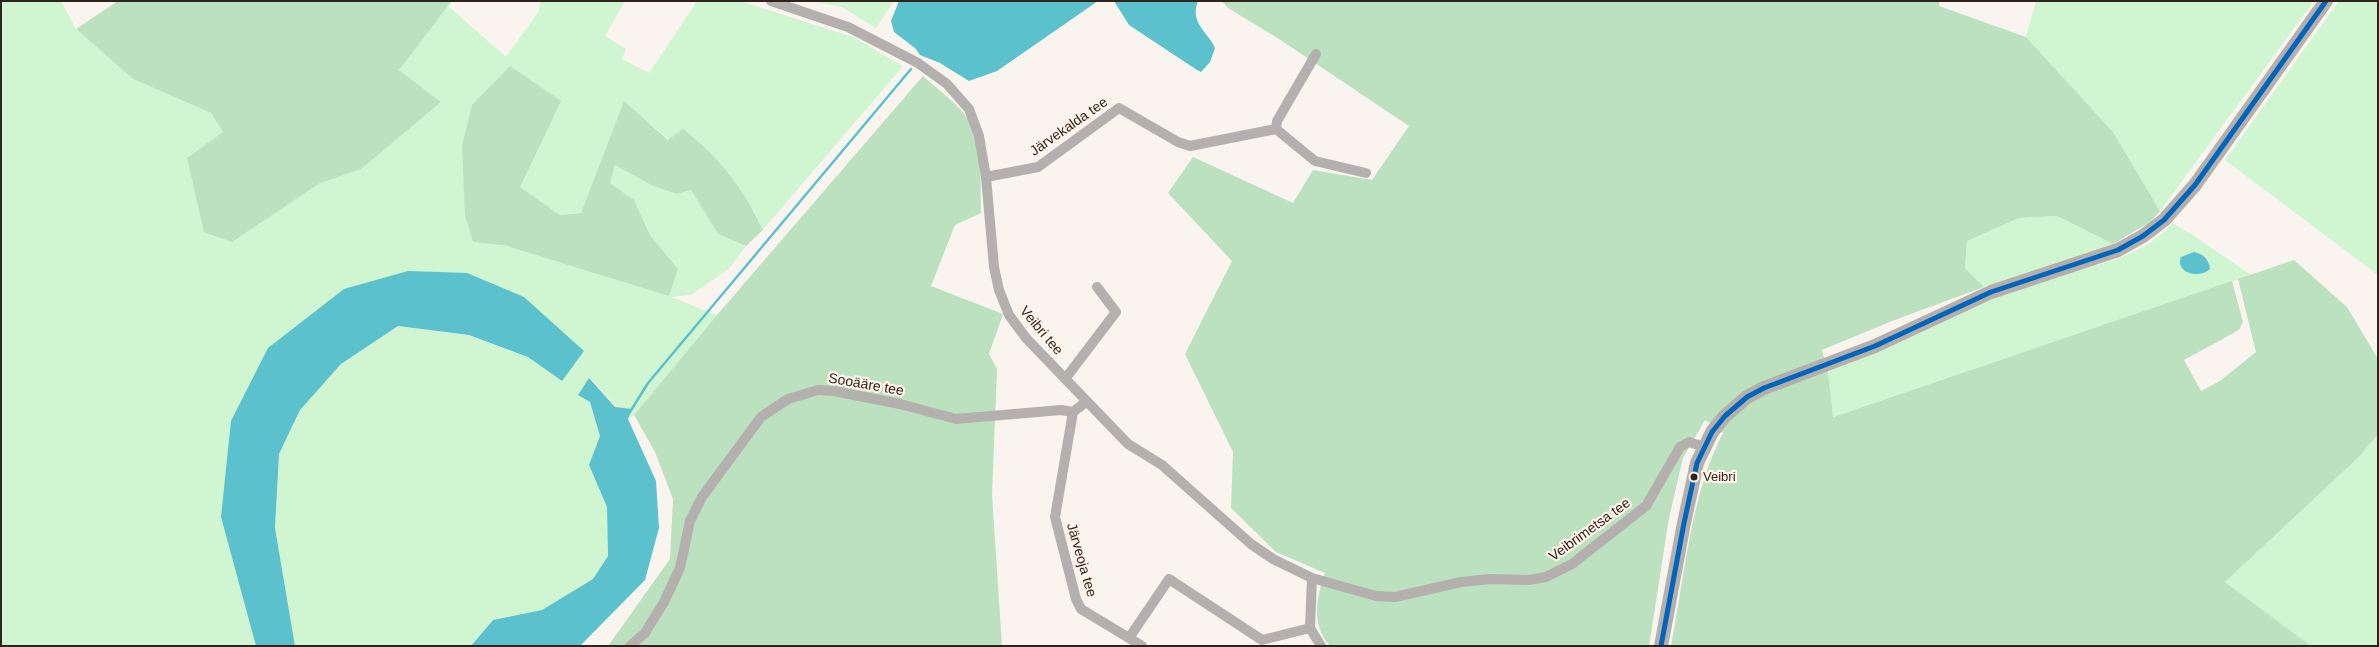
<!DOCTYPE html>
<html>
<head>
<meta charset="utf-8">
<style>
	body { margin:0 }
	#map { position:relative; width:2379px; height:647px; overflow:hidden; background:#faf4ef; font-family:Helvetica,sans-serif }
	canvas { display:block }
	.frame { position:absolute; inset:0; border:2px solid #2f241c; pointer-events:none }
</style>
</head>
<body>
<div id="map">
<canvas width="2379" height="647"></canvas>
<div class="frame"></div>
</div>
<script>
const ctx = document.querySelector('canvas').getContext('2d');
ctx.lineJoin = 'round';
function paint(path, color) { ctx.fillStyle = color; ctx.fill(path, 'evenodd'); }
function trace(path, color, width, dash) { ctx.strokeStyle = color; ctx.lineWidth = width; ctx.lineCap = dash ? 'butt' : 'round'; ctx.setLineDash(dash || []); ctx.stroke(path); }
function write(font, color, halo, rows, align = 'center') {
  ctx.font = font + ' Helvetica,sans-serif'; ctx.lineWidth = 4.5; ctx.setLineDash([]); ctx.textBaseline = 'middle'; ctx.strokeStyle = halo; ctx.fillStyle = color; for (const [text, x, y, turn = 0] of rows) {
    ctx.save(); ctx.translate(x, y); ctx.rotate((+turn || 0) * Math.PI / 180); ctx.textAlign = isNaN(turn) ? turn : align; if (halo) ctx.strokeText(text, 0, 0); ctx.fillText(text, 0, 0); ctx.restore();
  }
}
const green = new Path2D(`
	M1 1H61L76 29 133 79 211 113 223 132 232 242 320 183 361 168 441 102 399 70 448 6 506 57 539 11 540 1H625L605 36 626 49 622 59 649 73 697 1H740L853 37 903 66 763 230 754 210 624 102 581 213 560 215 520 187 473 242 678 269 650 235 634 200 610 183 615 164 653 186 677 194 691 190 718 234 746 246 730 268 691 295 671 297 717 315 634 415 628 419 590 378 578 394 590 402 600 436 589 465 607 507 608 556 593 579 542 610 493 620 471 646H295L275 528 279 454 300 410 341 364 398 326 469 335 528 357 562 381 584 351 344 289 221 517 256 646H1Z
	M811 1H894L876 28 842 7Z
	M2036 1H2314L2160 211 2113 132 2026 37Z
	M2339 1H2378V275L2225 160Z
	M2057 216 2113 244 1984 287 1965 268 1967 241 2019 218Z
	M2172 223 2191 234 2251 275 1832 417 1828 372C1892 343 1955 313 2020 287 2066 269 2139 265 2172 223Z
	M2378 434V646H2311L2225 582 2361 455Z`);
const forest = new Path2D(`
	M118 1H452L399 70 441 102 361 169 320 183 232 242 204 232 187 158 223 132 211 113 133 79 76 29Z
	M1222 1H1939V6L2026 37 2113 132 2160 211 2150 222 2113 244 2057 216 2019 218 1967 241 1965 268 1984 287 1892 321 1822 350 1828 372 1833 417 2232 281 2243 322 2239 330 2184 360 2201 391 2220 381 2256 352 2238 279 2294 260 2347 307 2378 359V434L2361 455 2225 582 2311 646H1671C1684 580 1691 493 1723 433L1705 420 1683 458 1669 518 1649 646H1330C1311 625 1316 598 1325 573L1276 552 1231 508 1233 452 1185 354 1232 261 1168 193 1193 157 1293 203 1313 170 1372 180 1409 126 1279 39 1228 8Z
	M510 66 561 101 520 187 560 215 581 213 624 101 668 140 683 129C719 157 744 189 763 230L746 246 718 234 691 190 677 194 653 186 615 165 610 183 634 200 650 235 678 269 669 296 507 246 473 242 465 215 462 146 472 105Z
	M923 76C935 87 949 97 960 109 985 136 980 180 981 213L955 225 931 286 1003 314 989 354 997 369 992 495 1002 646H608L670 559 673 499 655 452 634 415 717 315Z`);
const water = new Path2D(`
	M899 1H1098L997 71 969 81 940 63 920 55 915 48 894 32 891 21Z
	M1114 1H1198C1189 23 1209 33 1215 48L1210 62 1201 72 1197 70 1129 25Z
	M2194 252C2203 254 2209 259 2210 269 2198 280 2175 272 2181 257Z
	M408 271 467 273 524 297 584 351 562 381 528 357 469 335 398 326 341 364 300 410 279 454 275 528 295 646H256L221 517 231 421 268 348 344 289Z
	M589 378 615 407 632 409 628 419 656 481 659 528 645 580 580 646H471L493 620 542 610 593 579 608 556 607 507 589 465 600 436 590 402 578 395Z`);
const stream = new Path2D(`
	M630 412 648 383 911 69`);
const street = new Path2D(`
	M771 1 848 27 918 63 947 84 969 109 979 136 986 177 994 267 999 290 1009 315 1026 338 1128 444 1162 465 1251 544 1273 559 1312 578 1310 628 1321 646
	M1276 129 1277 121 1316 54
	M986 177 1038 167 1119 108 1178 142 1190 146 1276 129 1315 161 1366 173
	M1065 379 1116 312 1097 287
	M1073 412 1055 517 1076 599 1081 609 1129 638 1169 579 1262 640 1310 628
	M1312 578 1376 596 1395 597 1461 582 1490 579 1529 580 1546 577 1572 564 1646 506 1680 447 1689 442 1704 447
	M1129 638 1142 646
	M630 646 645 633 664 602 680 568 690 521 702 497 761 417 788 399 818 390 834 391 900 404 956 419 1061 410 1073 412 1086 402`);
const secondary = new Path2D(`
	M1661 646 1684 523 1697 463 1712 432 1725 416 1747 397 1764 388 1875 346 1991 292 2118 250 2143 236 2164 220 2195 185 2326 1`);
const bus1 = new Path2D(`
	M1661 646 1684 523 1697 463 1712 432 1725 416 1747 397 1764 388 1875 346 1991 292 2118 250 2143 236 2164 220 2195 185 2326 1`);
const markers = [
	[1694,477,4.5,"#2f241c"]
];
const busNames = [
	["Veibri",1703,477]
];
const streetNames = [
	["Järvekalda tee",1069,127,-35],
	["Veibri tee",1041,331,50],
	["Sooääre tee",866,385,10],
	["Veibrimetsa tee",1590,530,-36],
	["Järveoja tee",1081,560,74]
];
paint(green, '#cff6d1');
paint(forest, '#bbe1be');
paint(water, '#5ac1cd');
trace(stream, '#5ac1cd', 2.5);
trace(street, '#b4b0ad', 10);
trace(secondary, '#b4afab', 14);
trace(bus1, '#0065bd', 5);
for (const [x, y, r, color] of markers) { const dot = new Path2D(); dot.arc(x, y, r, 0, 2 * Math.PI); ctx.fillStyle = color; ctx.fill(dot); trace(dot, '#fff3ea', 2); }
write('13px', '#2f241c', '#fff3ea', busNames, 'left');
write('14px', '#2f241c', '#fff3ea', streetNames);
</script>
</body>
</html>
